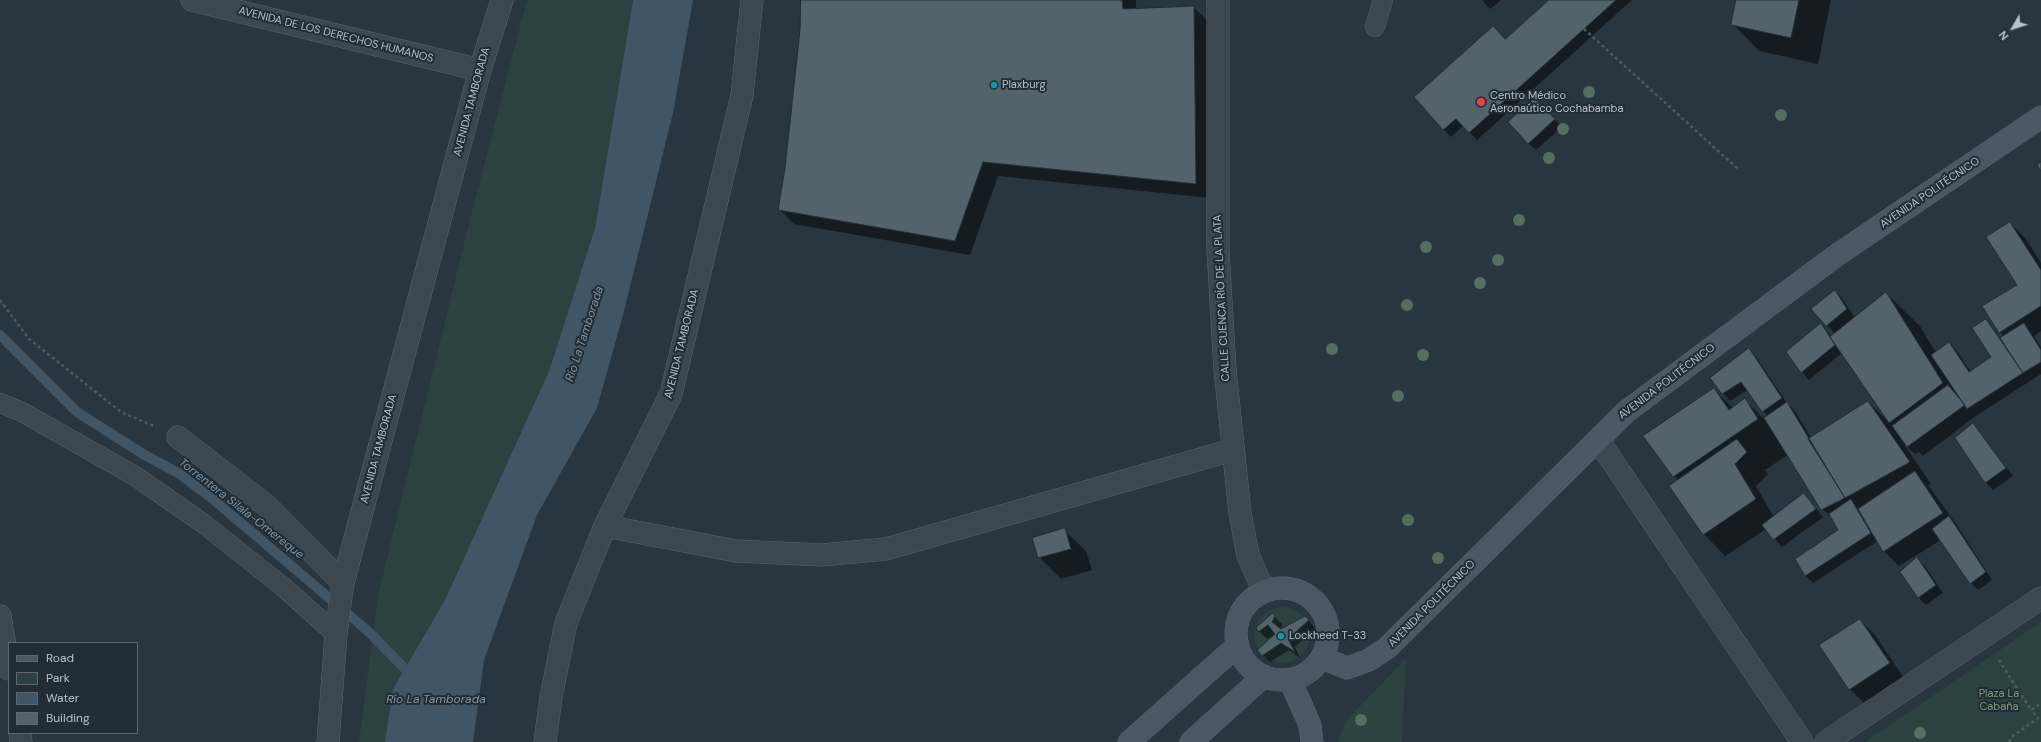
<!DOCTYPE html>
<html>
<head>
<meta charset="utf-8">
<style>
	body { margin:0 }
	#map { position:relative; width:2041px; height:742px; overflow:hidden; background:#29353f; font-family:"DM Sans",sans-serif }
	canvas { display:block }
	.legend { position:absolute; left:8px; top:642px; width:130px; height:92px; box-sizing:border-box; background:#212c34; border:1px solid #5e6870; margin:0; padding:5px 7px; list-style:none; font-size:12px; color:#b9c2c9 }
	.legend li { display:flex; align-items:center; gap:8px; height:20px }
	.legend b { width:20px; border:1px solid #5e6870 }
	.north { position:absolute; left:1993px; top:8px; width:40px; height:40px; -webkit-text-stroke:3px #212c34; paint-order:stroke; rotate:231deg; font-size:11px; font-weight:700; line-height:16px; text-align:center; color:#b9c2c9 }
	.north::after { content:''; display:block; margin:auto; width:14px; height:18px; background:#b9c2c9; clip-path:polygon(50% 0,100% 100%,50% 72%,0 100%) }
</style>
</head>
<body>
<div id="map">
<canvas width="2041" height="742"></canvas>
<ul class="legend">
<li><b style="height:5px;background:#4b5762"></b>Road</li>
<li><b style="height:11px;background:#2c4240"></b>Park</li>
<li><b style="height:11px;background:#405666"></b>Water</li>
<li><b style="height:11px;background:#54626b"></b>Building</li>
</ul>
<div class="north">N</div>
</div>
<script>
const ctx = document.querySelector('canvas').getContext('2d');
ctx.lineJoin = 'round';
function paint(path, color) { ctx.fillStyle = color; ctx.fill(path, 'evenodd'); }
function trace(path, color, width, dash) { ctx.strokeStyle = color; ctx.lineWidth = width; ctx.lineCap = dash ? 'butt' : 'round'; ctx.setLineDash(dash || []); ctx.stroke(path); }
function write(font, color, halo, rows, align = 'center') {
  ctx.font = font + ' "DM Sans",sans-serif'; ctx.lineWidth = 4; ctx.setLineDash([]); ctx.textBaseline = 'middle'; ctx.strokeStyle = halo; ctx.fillStyle = color; for (const [text, x, y, turn = 0] of rows) {
    ctx.save(); ctx.translate(x, y); ctx.rotate((+turn || 0) * Math.PI / 180); ctx.textAlign = isNaN(turn) ? turn : align; if (halo) ctx.strokeText(text, 0, 0); ctx.fillText(text, 0, 0); ctx.restore();
  }
}
const green = new Path2D(`
	M527 0H633L595 228 549 371 445 600 393 689 385 742H359L378 595 471 215Z
	M1254 635a28 28 0 1 1 56 0a28 28 0 1 1-56 0Z
	M2041 622V742H1865Z
	M1406 658 1402 742H1338L1345 722Z`);
const water = new Path2D(`
	M633 0H693L673 113 623 315 597 408 537 515 484 660 473 742H385L393 689 445 600 549 371 595 228Z`);
const shadow = new Path2D(`
	M802 0H1136V9L1193 7 1209 22 1210 198 998 176 970 255 794 224 779 209 786 169 801 30Z
	M1482 0H1501L1490 9Z
	M1550 0H1632L1477 140 1463 126 1451 137 1415 98 1506 40Z
	M1737 0H1831L1818 64 1759 51 1733 24Z
	M1542 107 1562 127 1536 150 1528 143Z
	M2010 223 2025 238 2041 263V331L2034 336 2041 347V374L1976 416 1923 456 1919 452 1915 454 1904 444 1931 484 1928 485 1957 525 1992 580 1978 590 1971 583 1941 540 1899 566 1884 551 1878 541 1813 583 1806 576 1796 560 1839 530 1831 516 1822 509 1788 455 1765 470 1768 474 1756 486 1774 517 1804 494 1823 517 1782 547 1766 529 1725 556 1704 534 1679 481 1674 476 1713 389 1733 408 1744 399 1764 419 1768 417 1748 390 1730 401 1723 393 1749 349 1756 357 1787 403 1795 411 1811 438 1868 402 1887 420 1842 353 1809 380 1802 372 1821 324 1832 337 1835 334 1827 325 1835 291 1842 298 1855 318 1886 293 1920 326 1936 353 1949 344 1957 351 1971 372 1993 358 1986 320 2001 339 2004 337 1984 307 2018 285Z
	M1972 424 2013 476 1993 490 1986 482Z
	M1064 530 1086 551 1092 570 1061 579 1039 557Z
	M1917 559 1925 566 1943 593 1926 605 1919 598 1901 572Z
	M1273 615 1282 624 1281 630 1305 617 1315 628 1295 647 1300 658 1289 650 1270 662 1263 655 1278 633 1267 639 1259 631Z
	M1860 620 1875 635 1904 678 1865 704 1850 689Z`);
const stream = new Path2D(`
	M0 335 77 412 143 454 180 474 214 500 369 632 414 678`);
const building = new Path2D(`
	M801 0H1122L1123 9 1194 6 1196 184 983 162 955 241 778 210 785 168 800 30Z
	M1549 0H1616L1469 133 1456 119 1443 130 1414 97 1493 26 1505 39Z
	M1736 0H1799L1791 38 1731 25Z
	M1535 98 1555 119 1528 144 1508 122Z
	M2041 162V171L2037 165Z
	M2010 222 2041 270V306L1999 333 1982 306 2017 285 1986 237Z
	M1835 290 1847 309 1826 326 1811 309Z
	M1886 292 1943 383 1889 423 1830 337Z
	M1986 319 2023 373 1967 409 1931 355 1949 342 1969 372 1991 357 1972 328Z
	M1821 323 1835 345 1801 373 1786 352Z
	M2024 323 2041 350V362L2023 373 2000 338Z
	M1749 348 1782 398 1762 412 1741 382 1722 394 1710 378Z
	M1948 385 1965 405 1907 447 1892 426Z
	M1714 388 1729 410 1745 398 1758 419 1673 477 1643 436Z
	M1868 401 1910 462 1845 498 1808 439Z
	M1787 402 1845 498 1821 510 1764 418Z
	M1973 423 2006 468 1985 483 1955 438Z
	M1737 439 1747 452 1735 464 1756 499 1703 535 1669 486Z
	M1915 471 1943 513 1883 552 1858 509Z
	M1804 493 1816 509 1773 540 1762 525Z
	M1851 499 1871 533 1805 576 1795 559 1838 530 1829 514Z
	M1949 516 1986 572 1970 584 1932 529Z
	M1065 528 1071 549 1038 558 1032 538Z
	M1917 557 1936 585 1918 598 1900 572Z
	M1273 613 1275 616 1272 622 1281 629 1305 616 1309 620 1288 639 1295 652 1281 643 1262 656 1257 650 1275 634 1268 625 1258 632 1256 628Z
	M1860 619 1890 663 1849 690 1819 645Z`);
const path = new Path2D(`
	M1584 29 1738 169
	M0 300 29 339 121 412 154 426
	M1999 660 2031 710 2041 703
	M2009 742 2013 736 2038 718 2031 710`);
const service = new Path2D(`
	M1375 27 1383 0
	M0 403 22 412 135 476 204 524 282 586 336 634`);
const minor = new Path2D(`
	M192 0 480 70
	M1218 0V250L1225 370 1240 513 1248 555 1264 592
	M178 437 267 506 343 583
	M1598 440 1802 742
	M605 526 736 551 822 555 886 549 1232 450
	M0 616 9 669
	M20 733 21 742
	M328 742 336 634 343 583 480 70 502 0
	M545 742 551 697 566 623 605 526 671 394 742 95 752 0
	M1826 742 2041 598`);
const secondary = new Path2D(`
	M1236 634a46 46 0 1 1 92 0a46 46 0 1 1-92 0Z
	M1322 658 1347 668 1369 660 1387 648 1627 411 1837 255 2041 117
	M1290 680 1310 725 1312 742
	M1129 742 1238 645
	M1191 742 1264 676`);
const trees = [
	[1589,92],
	[1781,115],
	[1563,129],
	[1549,158],
	[1519,220],
	[1426,247],
	[1498,260],
	[1480,283],
	[1407,305],
	[1332,349],
	[1423,355],
	[1398,396],
	[1408,520],
	[1438,558],
	[1361,720],
	[1920,733]
];
const markers = [
	[994,85,4,"#0f9aa8"],
	[1481,102,5,"#e0444e"],
	[1281,636,4,"#0f9aa8"]
];
const streetNames = [
	["AVENIDA DE LOS DERECHOS HUMANOS",336,35,14],
	["AVENIDA TAMBORADA",472,102,-75],
	["AVENIDA POLITÉCNICO",1930,193,-34],
	["CALLE CUENCA RÍO DE LA PLATA",1222,298,-93],
	["AVENIDA TAMBORADA",682,344,-76],
	["AVENIDA POLITÉCNICO",1667,382,-37],
	["AVENIDA TAMBORADA",379,449,-75],
	["AVENIDA POLITÉCNICO",1432,604,-45]
];
const poiNames = [
	["Plaxburg",1002,85],
	["Centro Médico",1490,96],
	["Aeronaútico Cochabamba",1490,109],
	["Lockheed T-33",1289,636]
];
const parkNames = [
	["Plaza La",1999,694],
	["Cabaña",1999,707]
];
const waterNames = [
	["Río La Tamborada",585,334,-72],
	["Torrentera Silala-Omereque",241,509,38],
	["Río La Tamborada",436,700]
];
paint(green, '#2c4240');
paint(water, '#405666');
paint(shadow, '#0007');
trace(stream, '#405666', 10);
paint(building, '#54626b');
trace(building, '#232e36', 1);
trace(service, '#5a656c', 20);
trace(minor, '#5a656c', 23);
trace(secondary, '#5a656c', 23);
trace(path, '#4b5e5d', 2.5, [3, 3]);
trace(service, '#3c474f', 19);
trace(minor, '#3c474f', 22);
trace(secondary, '#4b5762', 22);
ctx.fillStyle = '#566e61';
for (const [x, y] of trees) { ctx.beginPath(); ctx.arc(x, y, 6, 0, 2 * Math.PI); ctx.fill(); }
for (const [x, y, r, color] of markers) { const dot = new Path2D(); dot.arc(x, y, r, 0, 2 * Math.PI); ctx.fillStyle = color; ctx.fill(dot); trace(dot, '#212c34', 1.5); }
write('11px', '#b9c2c9', '#212c34', streetNames);
write('11px', '#b9c2c9', '#212c34', poiNames, 'left');
write('11px', '#7a9d7d', '#212c34', parkNames);
write('italic 12px', '#7d96aa', '#212c34', waterNames);
</script>
</body>
</html>
